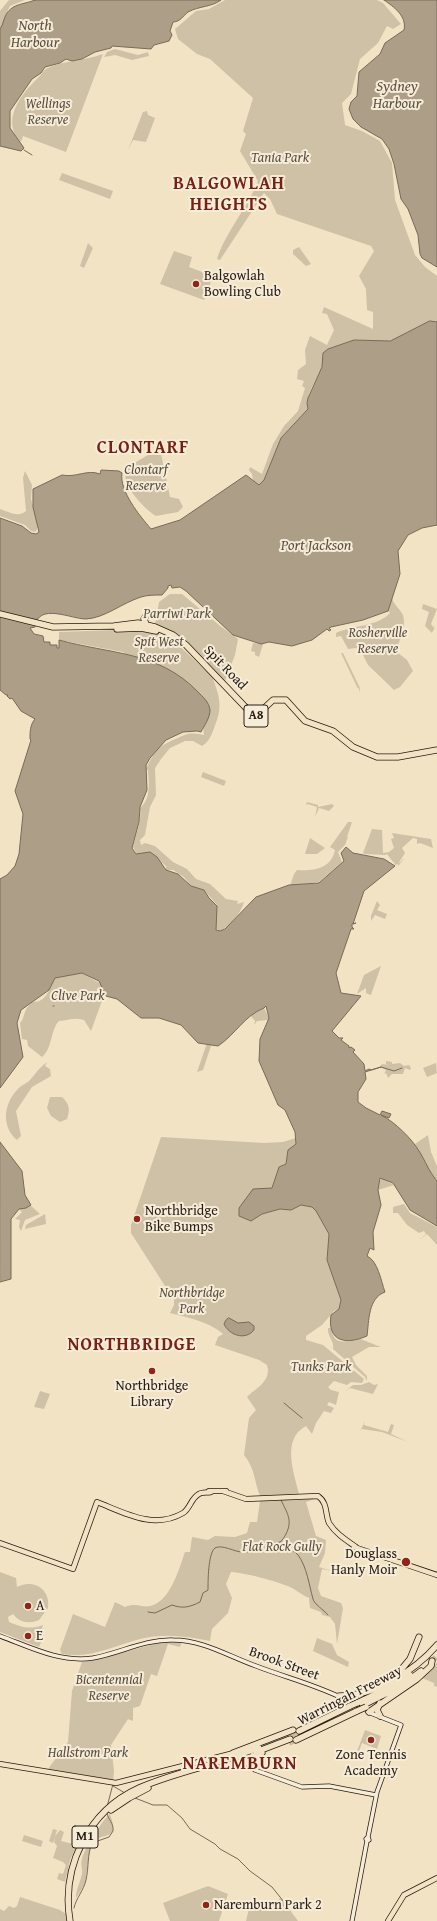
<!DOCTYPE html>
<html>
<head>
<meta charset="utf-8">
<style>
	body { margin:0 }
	canvas { display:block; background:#f1e3c4 }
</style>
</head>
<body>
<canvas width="437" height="1921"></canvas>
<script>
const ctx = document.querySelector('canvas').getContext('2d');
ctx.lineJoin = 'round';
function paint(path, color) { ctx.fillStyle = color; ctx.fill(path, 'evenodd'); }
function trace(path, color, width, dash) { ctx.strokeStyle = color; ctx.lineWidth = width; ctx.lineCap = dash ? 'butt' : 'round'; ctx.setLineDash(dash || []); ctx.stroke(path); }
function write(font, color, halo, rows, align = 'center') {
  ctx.font = font + ' "Gentium Book Plus",serif'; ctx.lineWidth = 4; ctx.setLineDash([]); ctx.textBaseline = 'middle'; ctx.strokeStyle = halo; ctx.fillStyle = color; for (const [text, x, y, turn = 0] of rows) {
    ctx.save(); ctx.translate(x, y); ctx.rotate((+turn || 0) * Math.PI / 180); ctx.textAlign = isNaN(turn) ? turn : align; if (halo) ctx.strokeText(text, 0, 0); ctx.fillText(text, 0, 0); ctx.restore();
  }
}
const green = new Path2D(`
	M9 0H25L10 6C6 13 6 22 0 29V11Z
	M225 0H377L383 3 401 24 393 29 387 26 378 43 360 59 351 94 342 103 345 125 362 131 380 141 392 163 395 200 415 255 425 267 437 276V323L390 341 354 340 323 353C323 357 323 362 322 366 318 380 304 394 308 409L281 438 264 480 259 485 253 480 252 474 249 470 250 467 262 474 273 444 284 426 298 411 305 388 302 386 304 381 297 379 298 370 306 364 305 350 310 336 327 345 334 330 327 314 322 313 324 307 373 329V312L367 310 366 289 359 276 374 251 371 246 277 214 270 199 264 193 220 260 217 259C226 231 247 209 258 181L240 151 246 134 243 131 253 98 210 59 197 54 178 39 175 29 196 11 209 9Z
	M115 49 138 55 148 52 149 56 132 60 115 55 104 57 107 52Z
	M103 54 66 152 23 136 21 142C0 121 21 94 38 78 41 75 43 71 46 69 63 60 85 61 103 54Z
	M147 111 148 115 155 118 146 142 133 140 128 150 143 112Z
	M62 173 113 191 110 199 59 180Z
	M88 243 93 248 84 268 80 266Z
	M299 247 311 264 306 266 293 254V250Z
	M174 251 192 257 189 267 213 276 204 300 160 284Z
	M159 444 170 497 179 499 183 507 178 512 156 516C146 510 129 492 126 481 125 477 126 472 126 468L153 452Z
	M25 471 32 485 31 499 37 519V530L35 532 31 531 25 525 0 516V509C9 512 18 518 26 511L23 478Z
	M170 594H182L219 625 238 639 235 655 225 681 199 655 155 625 159 602Z
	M392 597C393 605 399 607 403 615 407 627 398 640 397 652L407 660 413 671 400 687 394 690 368 665 360 649 356 648 348 649 341 636 336 637V633C353 625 377 627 390 613L388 611Z
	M423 604 437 609 431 624 434 628 436 625 432 633 425 626 429 612 422 609Z
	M117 630C127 630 138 629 148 631 172 636 186 652 203 668 206 671 212 675 213 679 219 695 222 705 217 720 213 730 211 741 202 746L193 741H185L170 748 161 759 155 768 156 795 150 807 145 835 140 840 141 845 145 843 155 846 173 862 187 869 196 879 210 884 226 899 238 901 237 904 244 902C241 913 230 926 220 931L215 928 217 905 204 890 191 886 184 877 173 870H166V866L150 853 137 854 133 847C136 833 142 822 140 808 151 799 149 784 148 770L146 769C152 755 158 746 173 740 188 734 186 732 204 735L203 726 123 652 59 640V632Z
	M253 643 263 644 259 657 255 655V652L251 651Z
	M341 653H343L360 688 359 693V687L358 689Z
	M203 772 226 781 224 786 201 777Z
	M307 802 318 805V807L332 804 334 806 329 811 319 808 315 817 317 807 308 804 306 805Z
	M348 822H352L347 837H348L345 845 338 852 342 862 319 882 290 886 294 874 297 870C314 871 331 869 335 850L330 847Z
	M372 829 382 830 383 853 389 852 394 848 391 839 394 838 392 833 431 839 433 848 420 843 417 844V839L413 838 402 848 405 853 398 864 405 858 398 866V864L395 865 394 863 395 862H393L387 854 385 855 365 854 363 853Z
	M310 838 325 848 317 854H305Z
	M377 901 380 905 377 910 387 914 385 919 375 915 371 921V916Z
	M381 966 371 995 366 993V988L357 994 364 975Z
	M82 973 101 984 103 998 91 1031 84 1020C74 1017 69 1020 59 1021 50 1030 53 1048 42 1057L28 1046 27 1040 22 1039 20 1023C26 1017 22 1010 33 1002 47 1002 50 988 54 978Z
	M264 1008 269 1018 268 1020 257 1021 254 1025 255 1021 250 1015Z
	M207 1043H212L203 1070 197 1072Z
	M386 1061 392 1062V1064L400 1063 404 1066 409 1065 411 1068 410 1070 405 1068 403 1074H392L388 1078 386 1073 384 1074 386 1070 380 1067 382 1064 390 1065 386 1064Z
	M47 1062 45 1066 50 1069 51 1076 32 1087 16 1111 21 1136 17 1140C0 1126 4 1101 20 1087 24 1084 27 1083 30 1080 36 1073 40 1067 47 1062Z
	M436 1063 437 1073 427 1077 423 1068Z
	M50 1097H62C70 1104 70 1110 67 1119L60 1122 51 1116 47 1108Z
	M428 1135 431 1152 437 1166V1181L428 1170 415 1144Z
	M161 1137 264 1143 283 1142 296 1138V1144L288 1150 286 1164 279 1167 272 1188 251 1221 262 1214 280 1209 291 1210 301 1205 312 1207 316 1211 329 1234 327 1260 341 1300 339 1309 334 1311 322 1325 306 1336V1340L323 1345 364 1379 362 1383 351 1382 347 1385 334 1381 328 1387 331 1390 339 1392 336 1405 329 1402 327 1405 334 1408 331 1413 324 1411 316 1423 312 1434 306 1426C281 1439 294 1473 299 1494L284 1495V1500L315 1499 306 1502 316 1536 326 1540 325 1553 319 1567 332 1571 322 1569 318 1588 321 1596 341 1603 343 1608 337 1644 335 1624 330 1617 322 1615 321 1612 310 1608 309 1598C302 1595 296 1590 290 1587 276 1581 246 1573 231 1572L226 1584 232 1598 228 1613 212 1629 210 1641C186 1636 164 1633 140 1639 113 1646 91 1659 62 1654L60 1650 73 1614 105 1627 115 1602 125 1607C137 1602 141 1608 150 1606 170 1602 179 1569 185 1552H190L192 1537 208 1540 215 1536 235 1537 247 1533 250 1522H257L260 1501 273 1500 271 1496H260C254 1481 255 1468 244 1455L249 1418 256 1410 247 1397C256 1388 272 1381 267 1365L259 1360 215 1345 218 1337 223 1334C210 1322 186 1317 170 1313L174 1305V1300L131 1233V1225Z
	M381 1178 394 1185 378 1190Z
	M404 1204 410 1213 437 1227V1245L427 1234 419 1240 426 1234 424 1231 419 1233 407 1225 398 1213H393V1207Z
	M30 1205 40 1214 25 1220 21 1231 19 1227 20 1220 15 1219 22 1212 19 1209Z
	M45 1214 46 1224 25 1229 26 1225Z
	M331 1328C334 1349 349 1339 359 1339 366 1340 374 1345 381 1347H369L352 1357 356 1365 367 1376V1381L365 1377 333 1349C335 1342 327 1336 328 1328Z
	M369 1382 374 1385 378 1384 373 1394 350 1388 344 1392 353 1385H361Z
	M40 1391 50 1394 44 1409 34 1407Z
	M365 1421 364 1425 388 1432 391 1424 394 1425 391 1434 408 1442 382 1432 362 1429 360 1432Z
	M0 1572 16 1578 17 1587C34 1578 51 1590 48 1608L39 1620C29 1624 20 1623 13 1614L8 1617 9 1622C22 1627 29 1630 43 1625L40 1634 44 1635 39 1647 0 1632Z
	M317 1638 332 1644 337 1655 349 1662 348 1667 313 1651Z
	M167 1641 182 1642 180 1647 168 1644 157 1676 151 1674 140 1706 133 1708V1721L128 1719 111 1745 114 1771 113 1780 48 1769 68 1742 72 1691 82 1662C111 1658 138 1647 167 1641Z
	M437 1663V1687L434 1686V1683L422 1678Z
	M365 1730 381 1736 377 1749 362 1743 358 1754H356Z
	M110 1814C120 1842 104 1831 91 1843L85 1884 76 1898C76 1889 80 1883 82 1874 83 1869 80 1864 82 1859 84 1849 103 1819 110 1814Z
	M53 1829 57 1830 55 1836 60 1830 64 1832 61 1841 77 1845 70 1860 65 1882 57 1879 59 1873 63 1874 66 1865 63 1862 53 1858 57 1846 54 1842 55 1837 53 1843 49 1841Z
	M24 1835 43 1841 41 1847 22 1841Z
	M208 1886 228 1894 219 1921H170L163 1903Z
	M20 1897 60 1910 66 1914 67 1921H0V1909L4 1911 9 1906 14 1908 17 1906Z
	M281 1898 298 1921H246L250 1904 265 1909Z`);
const water = new Path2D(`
	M35 0H221C212 7 199 6 188 12 183 16 180 22 173 22L170 31 172 35 169 41 154 45 151 49 112 46 111 48 95 52 82 59 72 61 66 59 60 63 45 67 41 73 32 79 10 111V128L24 148 21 151 0 146V29C3 25 3 21 5 17 11 3 23 5 35 0Z
	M384 0H437V267L422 258 420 254 418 235 408 209 401 199 394 164 389 149 382 139 361 127 353 119 349 109 351 102 357 96 359 72 380 54 385 43 404 30C407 16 394 7 384 0Z
	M430 321 437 322V525L422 528 408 535 398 551 400 574 388 611 363 620 331 627 329 628 331 630 329 631 327 629 312 640 292 646 269 642 261 644 233 635 186 591 180 587 172 588 171 585 168 586V588L162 595C155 595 147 595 141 597 122 603 105 618 86 619 71 619 38 602 35 627L30 628 34 634 43 636 44 642H50V645H57V648H59V640C109 654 159 651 198 692 203 697 209 702 210 710 210 718 204 726 201 732L197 731 183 732 166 740 150 758 146 765 147 790 140 807 139 822 132 848 136 854 150 852 157 857 166 870 178 874 191 886 204 890 209 898 217 906 216 930 220 931 225 929 256 897 289 885 319 883 344 861 341 853 346 847 353 853 384 859 395 866 364 891 353 924 356 923 352 924V927L354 929H351L336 973 341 993 361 996 332 1031 339 1038H343L341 1040 349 1046V1048L351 1047 355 1050 353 1052 364 1064 365 1071 369 1069 371 1070 381 1067 365 1072 366 1079 358 1092V1102L366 1108 380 1115 382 1111 391 1114 389 1118 381 1115C395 1122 412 1139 419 1151 426 1162 428 1170 437 1181V1226L410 1210 393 1183 380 1178 378 1190 381 1205 373 1232 374 1250 370 1248 367 1256C378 1261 381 1281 385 1292 368 1298 369 1321 367 1336 346 1345 327 1342 331 1315L339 1309 341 1300 327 1260 329 1234 316 1211 312 1207 301 1205 291 1210 280 1209 262 1214 251 1221 239 1216V1208L253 1189 272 1188 279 1167 286 1164 288 1150 296 1144 295 1132 285 1110 278 1105 259 1061 260 1039 269 1018 266 1006 264 1008C244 1016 236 1034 218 1046L198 1043 181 1025 159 1018H141L117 999 106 996 99 981 82 973 55 978 49 990 21 1010 17 1023 23 1057 0 1088V879L7 875 15 866 19 854 23 814 15 791 31 740 30 739C30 732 30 725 35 719L21 711 12 698 10 699 7 696 8 695H6L0 690V518L22 526 31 533 36 534 39 532 33 507V489L62 475C76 478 87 469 100 474L101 470 119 471 122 473C119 491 140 516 151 529L180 520 246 475 259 485 264 480 281 438 308 409 307 403 308 398 322 367 323 353 328 349 354 340 390 341Z
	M0 1142 22 1171 25 1195 31 1205 26 1208 19 1209 11 1219V1279L0 1282Z
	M229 1318 238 1323 249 1322 254 1326V1330C245 1341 229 1335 224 1324L226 1320Z`);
const stream = new Path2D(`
	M24 150 32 155
	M53 1006H54
	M381 1067 394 1071 402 1068
	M284 1403 302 1418
	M281 1542C284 1548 293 1549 298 1555 307 1567 309 1585 313 1599 314 1604 324 1610 328 1615
	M148 1612 155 1613 172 1605C183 1609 190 1607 200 1602L203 1593 208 1590C208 1582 208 1553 215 1548 222 1544 235 1552 242 1552 255 1553 255 1548 265 1544 270 1542 276 1544 280 1542 283 1540 284 1537 286 1534 293 1520 287 1513 281 1500
	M113 1786 125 1793
	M135 1798 153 1805H167L182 1818 190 1829 215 1844 220 1849 238 1859 250 1871 272 1887 284 1902
	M107 1807 113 1784
	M74 1908C76 1898 84 1890 86 1880 89 1867 87 1855 92 1843L109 1837 113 1831C114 1823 108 1820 107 1813`);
const highwayTunnel = new Path2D(`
	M432 1661 437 1656
	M291 1735 299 1731
	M289 1743 296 1740`);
const secondary = new Path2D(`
	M0 1636C30 1647 60 1663 93 1658 121 1653 145 1639 173 1640 203 1640 228 1656 256 1666 287 1678 321 1686 350 1702
	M242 1760 255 1770 302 1787 329 1786 376 1795
	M368 1837 377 1792 401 1725 368 1712
	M368 1837 369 1840 367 1841 366 1839Z
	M352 1921 367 1841`);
const primary = new Path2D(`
	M209 1491H226
	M223 1491 246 1499 318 1496C328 1503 325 1514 329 1523 336 1534 346 1540 356 1547
	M0 1543 73 1569 97 1502C125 1513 154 1530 183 1513 190 1509 191 1498 199 1494 202 1492 207 1493 211 1492
	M354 1547 437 1575
	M0 1764 116 1783 234 1753 241 1755 245 1759 228 1755
	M388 1921 404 1895 437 1878`);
const highway = new Path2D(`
	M0 614 53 627 114 626 138 623 155 627 173 635 186 645 251 713H259L273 700H286L305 721 333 731 353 747 377 757H398L437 750
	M146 624 144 619 147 614
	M117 629 141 628 156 631
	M395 1677 410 1659 419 1637
	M339 1696C374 1696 415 1671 437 1645
	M357 1703 387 1689 410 1675
	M363 1705 401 1686 421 1671
	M369 1712 417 1679 431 1666 432 1661
	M380 1716 377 1710 380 1703
	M299 1731 350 1706
	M296 1740 357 1711
	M256 1752 290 1739
	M233 1753 293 1730
	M244 1753 259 1748
	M245 1759 262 1753
	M251 1765 250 1761 253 1756
	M111 1810 129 1798 148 1788
	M70 1921C61 1867 88 1811 139 1788 168 1775 201 1768 231 1758`);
const highwayBridge = new Path2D(`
	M350 1706 357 1703
	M357 1711 366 1707`);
const markers = [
	[196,284,4,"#8f2418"],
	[137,1219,4,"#8f2418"],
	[152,1371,4,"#8f2418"],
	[406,1562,5,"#8f2418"],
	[28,1606,4,"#8f2418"],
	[28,1636,4,"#8f2418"],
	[371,1740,4,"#8f2418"],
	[206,1905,4,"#8f2418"]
];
const shields = [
	[256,716,24],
	[85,1837,26]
];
const shieldNames = [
	["A8",256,716],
	["M1",85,1837]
];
const parkNames = [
	["Wellings",48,104],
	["Reserve",48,120],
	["Tania Park",280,158],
	["Clontarf",146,470],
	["Reserve",146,486],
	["Parriwi Park",177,614],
	["Rosherville",378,633],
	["Reserve",378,649],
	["Spit West",159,642],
	["Reserve",159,658],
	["Clive Park",78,996],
	["Northbridge",192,1293],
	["Park",192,1309],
	["Tunks Park",321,1367],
	["Flat Rock Gully",282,1547],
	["Bicentennial",109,1680],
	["Reserve",109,1696],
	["Hallstrom Park",88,1753]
];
const poiNames = [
	["Balgowlah",204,276],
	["Bowling Club",204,292],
	["Northbridge",145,1211],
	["Bike Bumps",145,1227],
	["Northbridge",152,1386,"center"],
	["Library",152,1402,"center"],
	["Douglass",397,1554,"right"],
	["Hanly Moir",397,1570,"right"],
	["A",36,1606],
	["E",36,1636],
	["Zone Tennis",371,1755,"center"],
	["Academy",371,1771,"center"],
	["Naremburn Park 2",214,1905]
];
const streetNames = [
	["Spit Road",225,668,46],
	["Brook Street",284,1664,20],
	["Warringah Freeway",350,1696,-27]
];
const waterNames = [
	["North",35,26],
	["Harbour",35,43],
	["Sydney",397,87],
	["Harbour",397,104],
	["Port Jackson",316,546]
];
const districtNames = [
	["BALGOWLAH",229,184],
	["HEIGHTS",229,205],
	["CLONTARF",143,448],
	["NORTHBRIDGE",132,1345],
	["NAREMBURN",240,1764]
];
paint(green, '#cfc1a6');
paint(water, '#ad9f87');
trace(water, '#786a58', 1);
trace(stream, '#786a58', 1);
trace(highwayTunnel, '#c9bba0', 5.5, [5.5, 3]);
trace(secondary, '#291a12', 5);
trace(primary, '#291a12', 6);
trace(highway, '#291a12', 7);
trace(secondary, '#f6edd9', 3.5);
trace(primary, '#f1e3c4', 4.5);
trace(highway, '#f1e3c4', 5.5);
trace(highwayBridge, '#291a12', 7, []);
trace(highwayBridge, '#f1e3c4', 5.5);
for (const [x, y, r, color] of markers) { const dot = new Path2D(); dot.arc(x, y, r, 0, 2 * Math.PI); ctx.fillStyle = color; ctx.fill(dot); trace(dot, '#f6edd9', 1.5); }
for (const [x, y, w] of shields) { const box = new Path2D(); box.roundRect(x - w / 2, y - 11, w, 22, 3); ctx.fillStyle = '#f6edd9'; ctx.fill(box); trace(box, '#291a12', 1); }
write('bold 13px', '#291a12', null, shieldNames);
write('italic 14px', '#5b4c3e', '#f6edd9', parkNames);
write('14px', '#291a12', '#f6edd9', poiNames, 'left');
write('14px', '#291a12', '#f6edd9', streetNames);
write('italic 15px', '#5e4f41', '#f6edd9', waterNames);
ctx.letterSpacing = '1px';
write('bold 18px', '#7a1f14', '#f6edd9', districtNames);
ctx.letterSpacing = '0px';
</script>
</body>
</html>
